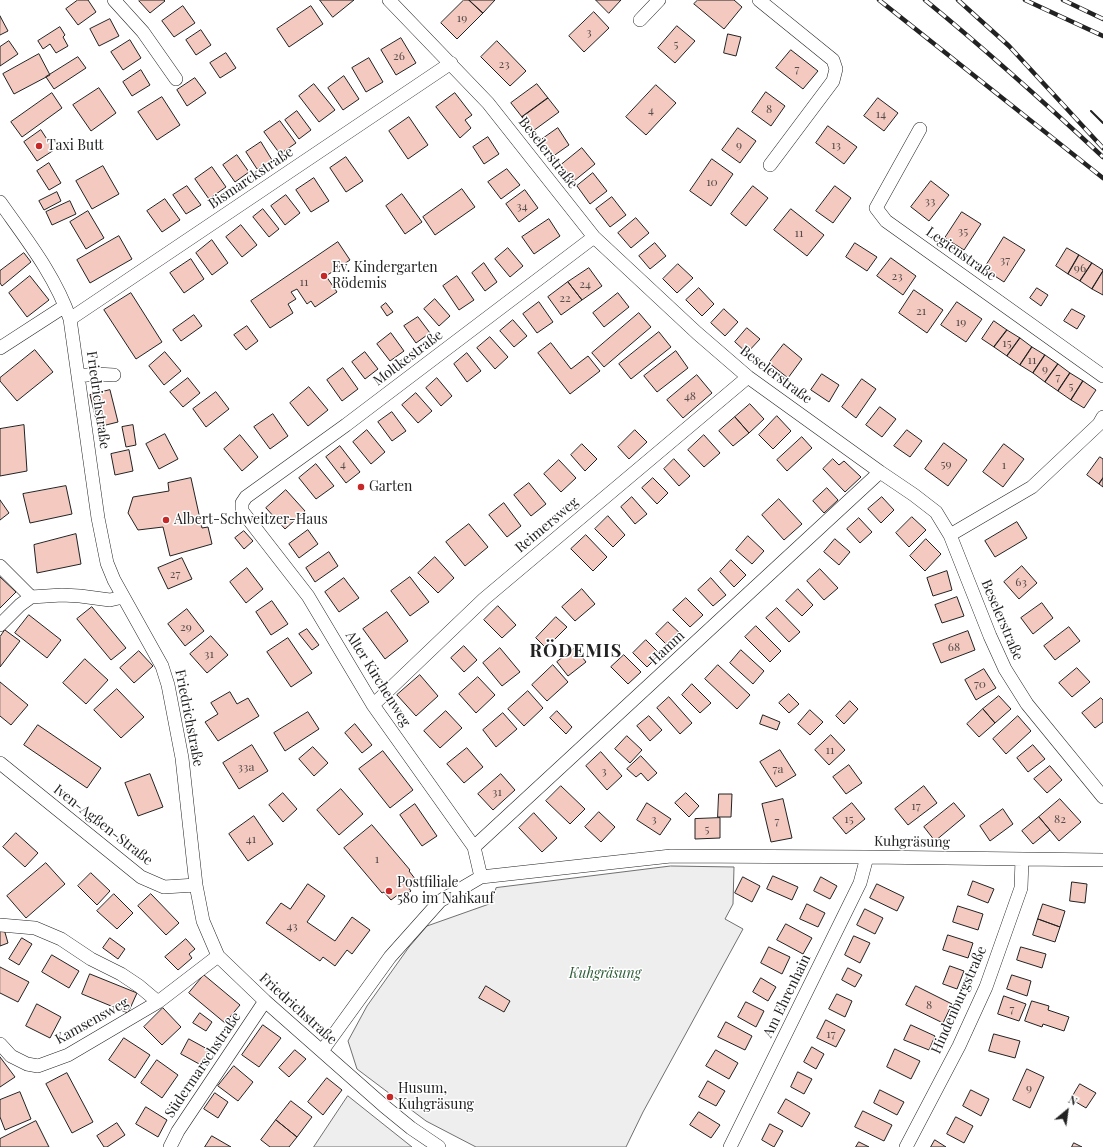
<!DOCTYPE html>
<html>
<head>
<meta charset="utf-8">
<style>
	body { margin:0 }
	#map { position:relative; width:1103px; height:1147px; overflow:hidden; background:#fff; font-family:"Playfair Display",serif }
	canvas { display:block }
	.north { position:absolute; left:1047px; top:1091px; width:40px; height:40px; -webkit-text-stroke:3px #fff; paint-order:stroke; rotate:29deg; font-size:11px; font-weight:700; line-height:16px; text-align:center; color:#222 }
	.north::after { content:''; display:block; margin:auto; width:14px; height:18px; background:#222; clip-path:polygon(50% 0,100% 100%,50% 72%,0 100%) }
</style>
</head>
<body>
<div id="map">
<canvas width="1103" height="1147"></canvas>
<div class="north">N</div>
</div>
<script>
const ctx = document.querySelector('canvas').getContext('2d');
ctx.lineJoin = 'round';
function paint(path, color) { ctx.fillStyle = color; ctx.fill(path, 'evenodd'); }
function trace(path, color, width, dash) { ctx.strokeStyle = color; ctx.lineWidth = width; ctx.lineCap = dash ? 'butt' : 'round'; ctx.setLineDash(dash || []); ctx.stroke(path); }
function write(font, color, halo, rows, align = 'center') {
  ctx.font = font + ' "Playfair Display",serif'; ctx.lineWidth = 3; ctx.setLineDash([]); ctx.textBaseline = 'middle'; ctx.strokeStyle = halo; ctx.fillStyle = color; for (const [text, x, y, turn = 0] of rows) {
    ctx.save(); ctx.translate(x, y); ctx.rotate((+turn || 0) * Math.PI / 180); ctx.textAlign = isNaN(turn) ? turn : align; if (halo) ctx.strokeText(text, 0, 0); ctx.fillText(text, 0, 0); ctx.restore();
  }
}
const green = new Path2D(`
	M671 866 734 867 733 904 725 919 743 929 643 1112 626 1147H476L426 1121 357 1069 348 1041 367 1006 409 947 427 926 492 903 496 888Z
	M348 1096 412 1147H314Z`);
const building = new Path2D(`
	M78 0H88L96 12 78 25 66 9Z
	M140 0H164L165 1 150 13 139 1Z
	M320 0H354L333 17Z
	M464 0H469L483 13 457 39 441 23Z
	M469 0H495L483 13Z
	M596 0H621L609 13Z
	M698 0H734L742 7 724 29 694 4Z
	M183 6 195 23 174 37 162 21Z
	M311 6 323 24 289 47 277 29Z
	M594 12 609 28 584 52 569 36Z
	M0 16 8 31 0 35Z
	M110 19 119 36 99 46 90 29Z
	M677 26 695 41 675 63 658 48Z
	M60 27 65 35 63 37 68 46 56 53 50 44 43 49 38 41Z
	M201 30 211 45 196 55 186 40Z
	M728 34 741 37 736 56 724 53Z
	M401 38 416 63 396 75 381 50Z
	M130 40 141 58 123 70 111 52Z
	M9 41 18 54 0 66V47Z
	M497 41 526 71 510 86 481 57Z
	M791 50 818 71 803 89 776 68Z
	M226 53 236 68 220 78 210 63Z
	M39 54 50 75 14 94 3 74Z
	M78 57 86 68 54 89 46 77Z
	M369 58 383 82 366 92 352 68Z
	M141 70 150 85 132 96 123 82Z
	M344 76 359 99 343 110 328 88Z
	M195 78 206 93 187 106 177 90Z
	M314 84 335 110 319 122 299 96Z
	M537 84 548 98 522 117 511 103Z
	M656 85 676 103 646 135 626 117Z
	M99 88 116 113 91 131 73 105Z
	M766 92 785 106 771 126 752 112Z
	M52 93 62 108 22 137 11 122Z
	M455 93 472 115 465 120 471 128 460 138 436 107Z
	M162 97 180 125 157 140 138 112Z
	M548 98 559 112 533 131 522 117Z
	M878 98 898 113 884 131 864 116Z
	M297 111 311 130 299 139 285 120Z
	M409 117 428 145 408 159 389 131Z
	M280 121 296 143 280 154 264 132Z
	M828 126 857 147 844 164 816 143Z
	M558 128 569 145 552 157 541 140Z
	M738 128 756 141 740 163 722 150Z
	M41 130 54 150 37 161 24 142Z
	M488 137 499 154 484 164 473 147Z
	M261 142 272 160 257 169 246 152Z
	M582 148 595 164 574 181 561 165Z
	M237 155 249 172 235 182 223 165Z
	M346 157 363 181 346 192 330 168Z
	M712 159 733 174 711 206 690 191Z
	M49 163 61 183 49 190 37 171Z
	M103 166 119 194 92 209 76 181Z
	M212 167 226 187 209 199 195 179Z
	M507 169 520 185 501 199 488 182Z
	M593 173 607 191 590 204 577 186Z
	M314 178 329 201 311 212 296 190Z
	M931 181 949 195 929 221 911 207Z
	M187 186 201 205 186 214 173 195Z
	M753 186 768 198 746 226 731 214Z
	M835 186 851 198 833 223 816 211Z
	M462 189 475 207 435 235 423 217Z
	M525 190 538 208 519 222 506 204Z
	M57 192 61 201 44 210 39 201Z
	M402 194 422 222 405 234 386 206Z
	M286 195 300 213 285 225 271 206Z
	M612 197 626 215 610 227 596 209Z
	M165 199 180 220 162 232 147 211Z
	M70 201 76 214 52 225 46 212Z
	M263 209 279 229 269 237 253 217Z
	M791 209 824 235 807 256 774 230Z
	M88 211 104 238 86 249 70 222Z
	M962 212 981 224 964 250 945 238Z
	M636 218 649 233 631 248 618 233Z
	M549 219 560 236 534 254 522 237Z
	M241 225 257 245 242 257 226 237Z
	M119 236 132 259 90 283 77 260Z
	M1004 237 1025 250 1004 282 984 269Z
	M212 240 228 263 212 275 196 253Z
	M338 242 350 260 326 276 337 292 315 307 311 301 307 304 297 289 291 292 296 299 288 304 293 313 270 328 251 301Z
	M655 243 666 256 650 269 639 256Z
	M855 243 877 257 867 271 846 257Z
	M508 248 523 266 510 277 495 259Z
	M1067 248 1079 255 1068 274 1056 266Z
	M24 253 31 262 2 286 0 283V271Z
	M1079 255 1092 263 1080 281 1068 274Z
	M891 258 916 276 903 295 877 276Z
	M191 259 204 279 184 293 170 273Z
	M484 263 497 282 485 291 472 273Z
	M1092 263 1103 270V271L1092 289 1080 281Z
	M678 264 693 278 677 293 663 279Z
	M589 268 602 286 582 300 568 282Z
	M1103 271V295L1092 289Z
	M30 276 49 300 27 317 9 293Z
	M457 276 474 300 459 310 443 286Z
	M568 282 582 300 561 315 548 297Z
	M699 288 714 304 702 316 686 300Z
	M1037 288 1048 295 1041 306 1030 298Z
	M914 290 943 310 927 333 899 313Z
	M131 293 162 342 136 359 104 310Z
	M618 293 629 307 604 327 593 313Z
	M435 299 450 316 439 326 424 309Z
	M539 302 553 322 537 333 523 314Z
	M957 302 982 319 966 342 941 325Z
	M386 303 393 312 387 316 381 307Z
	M724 309 738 322 725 336 711 323Z
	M1072 309 1085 316 1077 329 1064 321Z
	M639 313 651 327 604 367 592 353Z
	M194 315 202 326 181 341 173 330Z
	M418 317 430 333 416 343 404 326Z
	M513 320 527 336 514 347 500 331Z
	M994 321 1007 330 994 347 982 339Z
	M247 326 258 341 246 350 234 335Z
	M747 328 760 339 747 353 735 342Z
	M1007 330 1020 338 1007 356 994 347Z
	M659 332 671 347 631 379 619 364Z
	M391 333 404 351 390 361 377 344Z
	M490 337 508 357 495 369 477 348Z
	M1020 338 1032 347 1020 365 1007 356Z
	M551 343 571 369 588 356 600 371 570 394 538 353Z
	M784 344 802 359 788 378 769 363Z
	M1032 347 1045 355 1033 373 1020 365Z
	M35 350 53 372 17 401 0 381V378Z
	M676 351 688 368 657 392 644 376Z
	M165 352 181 371 164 385 149 366Z
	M365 352 378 369 365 379 352 362Z
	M467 353 481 371 467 382 454 364Z
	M1045 355 1058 364 1045 382 1033 373Z
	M1058 364 1070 373 1058 391 1045 382Z
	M343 368 358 389 342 401 327 380Z
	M1070 373 1083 381 1071 400 1058 391Z
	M822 374 839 385 829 402 811 390Z
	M697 375 712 393 683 418 667 400Z
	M188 378 200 393 183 407 170 392Z
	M437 378 452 396 441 406 426 388Z
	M862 379 876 389 856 418 842 407Z
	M1083 381 1096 390 1084 408 1071 400Z
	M309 387 328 410 308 426 290 403Z
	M110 390 118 422 98 427 90 395Z
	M216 392 229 409 206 427 193 409Z
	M416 393 432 411 418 423 402 405Z
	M750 404 764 419 749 433 735 417Z
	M880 407 896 419 882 437 866 425Z
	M392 412 406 431 392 441 378 422Z
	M273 414 288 436 270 449 254 427Z
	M777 416 791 431 773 449 759 435Z
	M735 417 749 433 733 446 719 431Z
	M24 425 27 471 0 476V429Z
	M133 425 136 445 126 447 122 427Z
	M367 430 385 452 371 464 353 442Z
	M635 430 647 442 629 459 618 447Z
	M907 430 922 441 910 457 894 446Z
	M165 434 178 459 159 469 146 444Z
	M240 435 258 457 242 471 224 449Z
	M704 435 720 453 704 467 688 450Z
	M802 437 812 448 787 471 777 460Z
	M944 443 967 460 948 486 925 469Z
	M582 444 597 459 585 471 571 455Z
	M1004 444 1024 459 1003 487 983 472Z
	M340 446 360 472 346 483 326 457Z
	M129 450 133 471 115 475 111 454Z
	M1100 457 1103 459V478L1099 484 1087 475Z
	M674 459 690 476 679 486 664 469Z
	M833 459 839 465 844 461 861 477 845 492 823 469Z
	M559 460 576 478 561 492 544 474Z
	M316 464 334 486 316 499 299 478Z
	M191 478 202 528 208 527 212 544 170 556 163 527 138 530 128 513 133 497 169 491 168 483Z
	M653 478 668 493 657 504 642 488Z
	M1103 478V487L1099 484Z
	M529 483 546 504 531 516 514 495Z
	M66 486 72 514 30 523 23 494Z
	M827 488 838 500 824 513 813 501Z
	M286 490 305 511 285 529 266 508Z
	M632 497 647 514 635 524 621 507Z
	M882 497 894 510 881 523 868 509Z
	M779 499 802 524 784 540 762 515Z
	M0 500 9 513 0 520Z
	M504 503 521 526 507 537 489 515Z
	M608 516 625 535 613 547 595 529Z
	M912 517 926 530 909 547 896 533Z
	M859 518 872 532 860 543 847 529Z
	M1017 522 1027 538 995 557 985 541Z
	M469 524 488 547 465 566 446 542Z
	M308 530 318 544 299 558 289 544Z
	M244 531 253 541 244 549 235 538Z
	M76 534 81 564 37 573 34 545Z
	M586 535 607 557 593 571 571 549Z
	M748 536 764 551 752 564 736 550Z
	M835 539 850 552 839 565 824 552Z
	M926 539 941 554 925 571 910 556Z
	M329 552 338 566 315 582 306 568Z
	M435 557 454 578 438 593 418 573Z
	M182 558 192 579 168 589 158 568Z
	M731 560 746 575 734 587 720 572Z
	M1022 566 1037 583 1019 599 1004 582Z
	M247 568 263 589 246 603 230 582Z
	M820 569 838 588 824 600 807 581Z
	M947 571 952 590 933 596 927 578Z
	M0 577 16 592 0 608Z
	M410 577 429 602 410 616 391 591Z
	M344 578 359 598 339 612 325 592Z
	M711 578 726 595 713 606 698 590Z
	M582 589 595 604 575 621 562 607Z
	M798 589 813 605 802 616 786 601Z
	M957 597 964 616 942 623 935 605Z
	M686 598 703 615 690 627 673 610Z
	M272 601 288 624 271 635 256 612Z
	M1042 603 1053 618 1033 634 1021 618Z
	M498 606 516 625 502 638 484 620Z
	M92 607 126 648 111 660 77 619Z
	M777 608 800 632 789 642 766 618Z
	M187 609 204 631 185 646 168 624Z
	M387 612 408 641 385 659 363 629Z
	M29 615 61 640 47 658 15 633Z
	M556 617 567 627 546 648 536 638Z
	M668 622 683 636 670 648 656 634Z
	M756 626 781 651 770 662 745 637Z
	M1069 627 1080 641 1055 660 1044 646Z
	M307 629 319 645 312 650 299 634Z
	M5 630 20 641 0 667V637Z
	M968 631 975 650 941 663 933 644Z
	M211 636 228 655 207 673 190 654Z
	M288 638 312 673 291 687 267 652Z
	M646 640 660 654 647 667 633 653Z
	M464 646 477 660 464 672 451 658Z
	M500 648 520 672 502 686 483 663Z
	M575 648 586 662 568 676 557 662Z
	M741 650 764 671 753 684 730 663Z
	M139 651 153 666 134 683 120 668Z
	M624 655 641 672 628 684 611 667Z
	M85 659 108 680 86 704 63 683Z
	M553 665 568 682 547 701 532 685Z
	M718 665 750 695 737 709 705 679Z
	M1077 668 1090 682 1072 697 1059 683Z
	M984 669 996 688 976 700 965 680Z
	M420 675 438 696 416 716 397 695Z
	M478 677 495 695 476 713 459 694Z
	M0 682 28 705 11 725 0 716Z
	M692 684 711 703 700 713 682 695Z
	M117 689 144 717 121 738 94 710Z
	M528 691 543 708 524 726 508 709Z
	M230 692 237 704 248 698 259 716 218 741 205 722 218 714 211 703Z
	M789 694 799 704 789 713 779 703Z
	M999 696 1011 709 995 723 983 709Z
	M669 697 692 723 680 734 657 708Z
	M1101 698 1103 700V722L1095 728 1082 713Z
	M850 701 858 709 844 724 836 716Z
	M983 709 995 723 979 737 967 724Z
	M810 710 823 722 810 735 798 724Z
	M446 711 462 728 440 748 424 731Z
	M557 711 572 727 566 734 550 718Z
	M308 712 319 729 285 751 274 733Z
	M503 713 517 729 496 747 483 730Z
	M763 715 780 722 777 730 760 724Z
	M649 716 662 730 650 741 637 726Z
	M1018 716 1031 731 1006 754 993 739Z
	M355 724 372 745 362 753 345 733Z
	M38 725 101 768 87 788 24 745Z
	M831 735 845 750 829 765 815 750Z
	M627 736 642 750 630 763 615 749Z
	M252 745 268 771 239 789 223 763Z
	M1033 745 1045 759 1028 772 1017 758Z
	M313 747 328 763 314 776 299 759Z
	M467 748 483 767 464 783 447 764Z
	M780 750 796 775 776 787 760 762Z
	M383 751 413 790 390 808 359 769Z
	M601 752 622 776 607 790 586 766Z
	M641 756 657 773 648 781 641 773 636 777 627 769Z
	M849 765 862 783 846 794 833 777Z
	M1050 766 1062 780 1047 793 1034 779Z
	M150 774 163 807 138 816 125 783Z
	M501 774 515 790 493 810 478 794Z
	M561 786 585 809 570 824 546 801Z
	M924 786 937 803 908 825 895 809Z
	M341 789 363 814 339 835 317 810Z
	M283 793 297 809 283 822 269 805Z
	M686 793 699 806 689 817 675 803Z
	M719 794H732L731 817H718Z
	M783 799 792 838 771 842 762 804Z
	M1060 799 1081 822 1059 841 1039 817Z
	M647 803 671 819 660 835 637 820Z
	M852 803 865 819 846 834 833 818Z
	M954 803 965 816 935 841 924 827Z
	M415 804 437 836 422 846 400 815Z
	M1003 809 1013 824 990 841 980 826Z
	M599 812 615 827 601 842 585 827Z
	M534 813 557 838 542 852 519 828Z
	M254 816 273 844 248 861 229 834Z
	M1039 817 1050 830 1033 844 1022 831Z
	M720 818V838L695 839V819Z
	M372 825 410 870 409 871 416 880 408 887 411 891 402 898 399 894 391 900 384 892 382 893 344 848Z
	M16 833 38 853 25 867 3 847Z
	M46 863 65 884 26 918 7 896Z
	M91 873 110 891 97 905 78 886Z
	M773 876 798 887 792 900 767 889Z
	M743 877 760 886 752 902 735 893Z
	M821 877 837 886 830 899 814 891Z
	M973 881 994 889 988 903 968 895Z
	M1072 882 1087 884 1085 903 1070 901Z
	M308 884 325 896 307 922 335 941 352 917 370 930 352 954 347 950 335 966 323 957 320 961 266 923 281 903 290 909Z
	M877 884 904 897 897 911 870 898Z
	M114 894 133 913 117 929 97 911Z
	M151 894 179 923 166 935 138 906Z
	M807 904 825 913 818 927 800 919Z
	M1043 904 1065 911 1060 927 1038 919Z
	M958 906 983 914 978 930 953 922Z
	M865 909 883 918 875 934 857 925Z
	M1038 919 1060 927 1055 942 1033 935Z
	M786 924 812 938 803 954 777 940Z
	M4 929 8 943 0 946V930Z
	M948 935 973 943 968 958 943 950Z
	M854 936 870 943 860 963 845 955Z
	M22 938 32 944 19 965 9 959Z
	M110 938 125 949 118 959 103 948Z
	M186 939 195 949 189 954 192 958 178 970 165 957Z
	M769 947 790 957 782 974 761 963Z
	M1021 947 1046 954 1042 968 1017 960Z
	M52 955 79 971 69 988 42 972Z
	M950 966 964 971 957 989 943 984Z
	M0 967 29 982 18 1002 0 993Z
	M848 968 862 975 855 987 842 980Z
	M90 974 137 993 128 1013 82 994Z
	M204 975 240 1005 225 1023 189 993Z
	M1012 975 1031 981 1027 996 1007 989Z
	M761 978 776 987 768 1001 753 992Z
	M486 986 510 1001 504 1012 479 998Z
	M916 986 952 1004 943 1023 906 1005Z
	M837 994 852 1001 845 1017 829 1009Z
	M1004 996 1026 1004 1019 1021 998 1014Z
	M1032 1001 1049 1006 1048 1010 1069 1017 1064 1031 1043 1024 1042 1027 1025 1021Z
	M746 1002 764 1011 756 1027 738 1017Z
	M37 1004 61 1017 50 1038 26 1026Z
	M163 1008 181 1027 162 1045 144 1027Z
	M200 1013 212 1022 206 1031 193 1023Z
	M826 1020 845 1030 836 1047 817 1038Z
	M726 1022 752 1036 745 1050 718 1037Z
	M263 1025 281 1038 259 1067 242 1055Z
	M911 1025 935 1036 929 1050 904 1040Z
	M994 1034 1020 1041 1015 1058 989 1051Z
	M124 1038 150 1055 135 1078 109 1060Z
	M189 1039 209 1050 201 1065 181 1054Z
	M812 1047 824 1054 816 1069 804 1062Z
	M895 1049 920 1061 911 1079 887 1067Z
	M295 1050 306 1059 289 1077 279 1068Z
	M716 1050 738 1063 729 1079 706 1066Z
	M0 1057 15 1077 0 1087Z
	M157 1060 178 1075 162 1098 141 1083Z
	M234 1066 253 1082 238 1101 218 1086Z
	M1027 1069 1044 1077 1030 1108 1013 1100Z
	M798 1072 812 1079 804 1094 791 1087Z
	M67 1073 93 1122 72 1133 46 1084Z
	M327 1078 342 1090 323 1115 308 1102Z
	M708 1081 725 1091 716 1106 699 1097Z
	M1080 1084 1096 1093 1086 1108 1071 1099Z
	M880 1090 904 1102 897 1115 874 1103Z
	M971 1090 989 1099 981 1116 963 1106Z
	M20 1092 31 1119 5 1130 0 1117V1100Z
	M215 1093 228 1102 218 1118 204 1109Z
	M786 1099 810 1113 802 1127 778 1113Z
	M291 1101 312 1117 297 1137 276 1120Z
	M146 1107 167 1120 158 1137 136 1124Z
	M863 1111 892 1125 884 1141 855 1127Z
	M699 1112 720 1125 711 1138 690 1125Z
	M956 1117 973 1126 964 1143 947 1134Z
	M276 1120 297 1137 289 1147H270L261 1140Z
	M36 1121 49 1147H0V1139Z
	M117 1123 125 1135 107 1147H104L97 1136Z
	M770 1124 783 1131 774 1147 762 1140Z
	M212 1136 231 1147H205Z
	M935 1140 946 1147H931Z
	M859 1142 869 1147H856Z
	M1074 1143 1082 1147H1072Z`);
const street = new Path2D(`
	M114 0 143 32 176 79
	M389 0 488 103 594 237 697 333 748 377 880 472 914 495 936 512 950 535 990 636 1005 669 1027 704 1103 797
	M759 0 833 60 836 69 833 81 770 165
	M640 20 659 0
	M920 129 876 208 886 221 1103 376
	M0 202C26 239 55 275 70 319L98 518 107 563 114 580 162 666 168 685 182 758 196 885 203 921 218 956 265 1001 384 1106 411 1128 439 1147
	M70 319 451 63
	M0 348 65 306
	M78 376 96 374 114 375
	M950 535 1032 487 1099 424 1103 417
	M0 566 31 597
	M0 625 20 605 31 597 62 595 80 596 110 600 123 597
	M373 705 484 599 748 377
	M0 763 141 877 164 887 196 885
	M474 847 880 472
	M481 877 474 847 373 705 308 596 242 511V503L246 497 346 425 594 237
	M0 925 35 928 61 939 91 959 121 974 139 986 158 1002
	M0 1044 11 1056 27 1064 38 1066 68 1055 158 1002 218 956
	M322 1051 390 957 440 901 481 877 671 856 867 857 1103 860
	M170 1147 178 1131 265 1001
	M730 1147 860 883 867 857
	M906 1147 959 1046 986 987 1021 888 1022 859`);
const rail = new Path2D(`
	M879 0 1103 178
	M925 0C986 50 1045 103 1103 157
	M958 0 1009 46 1103 148
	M1025 0 1103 36
	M1063 0 1103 19`);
const wall = new Path2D(`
	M1091 111 1103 123`);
const markers = [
	[39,146,4,"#c62828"],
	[324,276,4,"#c62828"],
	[361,487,4,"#c62828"],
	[166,520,4,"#c62828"],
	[389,891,4,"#c62828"],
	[390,1097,4,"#c62828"]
];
const numberNames = [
	["19",462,18],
	["3",589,32],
	["5",676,44],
	["26",399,56],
	["23",504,64],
	["7",797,69],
	["8",769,109],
	["4",651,110],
	["14",881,114],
	["9",739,145],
	["13",836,145],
	["10",712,182],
	["33",930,201],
	["34",522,206],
	["35",963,231],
	["11",799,233],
	["37",1005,260],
	["96",1080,268],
	["23",897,276],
	["11",304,282],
	["24",585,284],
	["22",565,298],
	["21",921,311],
	["19",961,322],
	["15",1007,343],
	["11",1032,360],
	["9",1045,369],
	["7",1058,377],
	["5",1071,386],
	["48",690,396],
	["4",343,464],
	["59",946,464],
	["1",1004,465],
	["27",175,574],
	["63",1021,582],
	["29",186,627],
	["68",954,647],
	["31",209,654],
	["70",980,684],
	["11",830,750],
	["33a",246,767],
	["7a",778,769],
	["3",604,771],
	["31",497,792],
	["17",916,806],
	["3",654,819],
	["15",849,819],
	["82",1060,819],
	["7",777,821],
	["5",707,829],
	["41",251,839],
	["1",377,859],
	["43",292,926],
	["8",929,1005],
	["7",1012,1009],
	["17",831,1034],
	["9",1029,1088]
];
const poiNames = [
	["Taxi Butt",47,146],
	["Ev. Kindergarten",332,268],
	["Rödemis",332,284],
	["Garten",369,487],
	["Albert-Schweitzer-Haus",174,520],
	["Postfiliale",397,883],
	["580 im Nahkauf",397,899],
	["Husum,",398,1089],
	["Kuhgräsung",398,1105]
];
const streetNames = [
	["Beselerstraße",548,153,52],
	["Bismarckstraße",251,178,-34],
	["Legienstraße",961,254,35],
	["Moltkestraße",408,358,-37],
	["Beselerstraße",776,375,37],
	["Friedrichstraße",98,400,82],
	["Reimersweg",547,525,-40],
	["Beselerstraße",1002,620,67],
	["Hamm",667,648,-43],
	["Alter Kirchenweg",378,679,58],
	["Friedrichstraße",189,718,79],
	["Iven-Agßen-Straße",103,825,38],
	["Kuhgräsung",912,842,1],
	["Am Ehrenhain",787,996,-64],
	["Hindenburgstraße",959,1000,-66],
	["Friedrichstraße",298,1009,42],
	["Kamsensweg",92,1021,-29],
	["Südermarschstraße",203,1065,-56]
];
const parkNames = [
	["Kuhgräsung",605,974]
];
const districtNames = [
	["RÖDEMIS",576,651]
];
paint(green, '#eee');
trace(green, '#6f6f6f', 1);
paint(building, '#f3c9c0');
trace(building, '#222', 1);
trace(street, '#222', 14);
trace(street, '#fff', 13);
trace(rail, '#222', 4.5);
trace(rail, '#fff', 3, [9]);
trace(wall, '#222', 2);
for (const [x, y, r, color] of markers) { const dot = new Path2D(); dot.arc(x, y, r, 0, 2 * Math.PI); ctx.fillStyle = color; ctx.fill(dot); trace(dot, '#fff', 1.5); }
write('12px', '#564c4a', null, numberNames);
write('14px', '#222', '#fff', poiNames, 'left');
write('14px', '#222', '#fff', streetNames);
write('italic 14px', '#2f5e38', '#fff', parkNames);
ctx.letterSpacing = '1px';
write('bold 18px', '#222', '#fff', districtNames);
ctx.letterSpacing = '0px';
</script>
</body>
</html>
